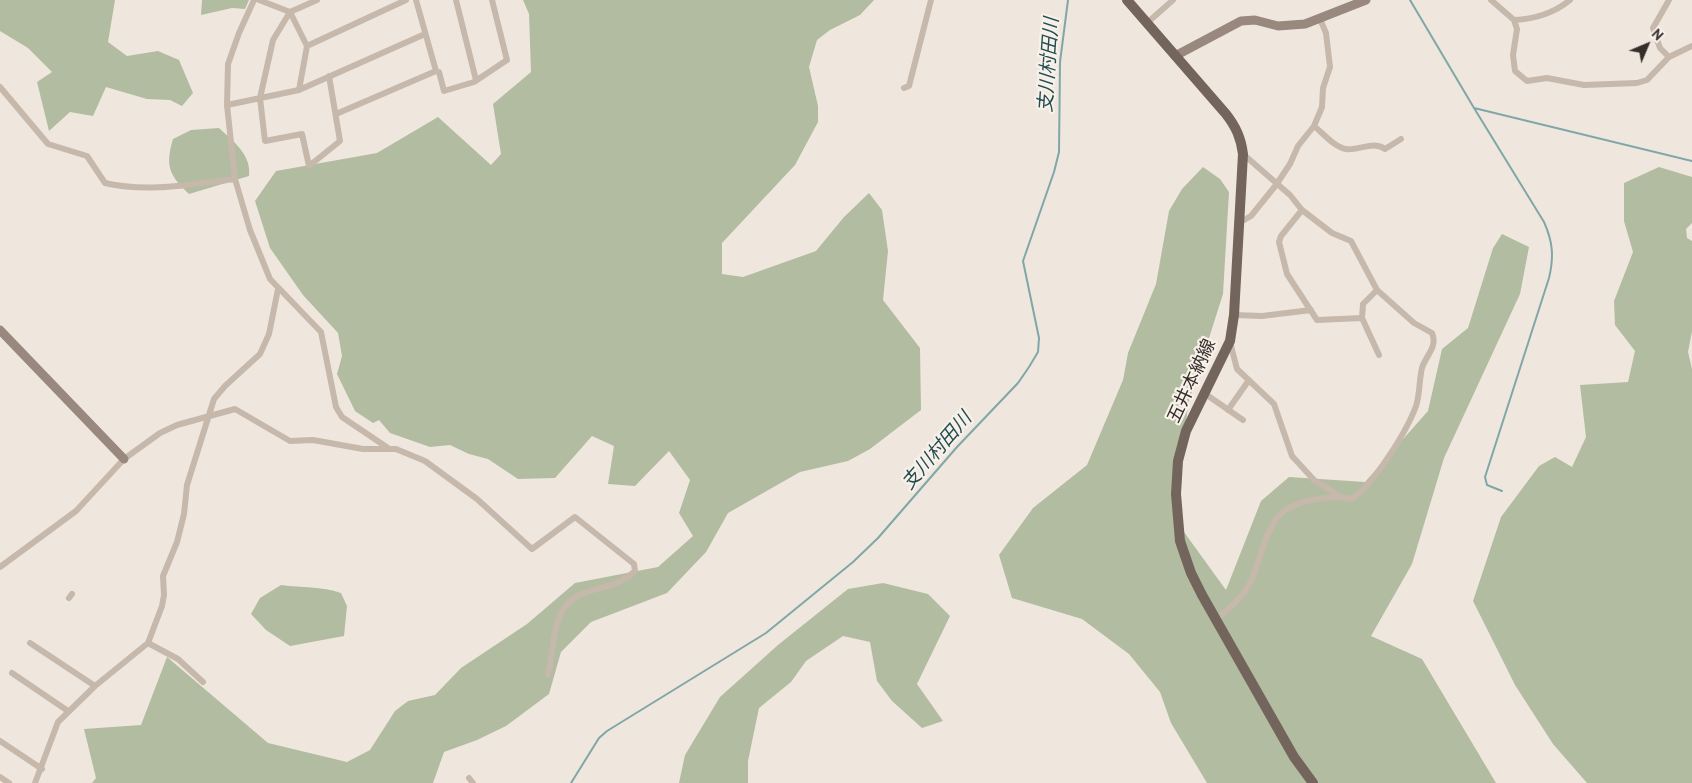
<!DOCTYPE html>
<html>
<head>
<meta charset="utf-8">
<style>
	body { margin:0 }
	#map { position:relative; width:1692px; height:783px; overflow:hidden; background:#efe7de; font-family:"PT Sans",sans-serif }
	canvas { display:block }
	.north { position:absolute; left:1622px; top:20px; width:50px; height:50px; -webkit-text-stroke:4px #f7f1ea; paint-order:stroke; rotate:45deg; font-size:14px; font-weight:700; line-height:20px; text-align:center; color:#342d29 }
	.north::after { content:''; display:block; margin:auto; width:18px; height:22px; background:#342d29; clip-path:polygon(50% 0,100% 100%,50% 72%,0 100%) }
</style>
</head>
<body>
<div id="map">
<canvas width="1692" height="783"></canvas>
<div class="north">N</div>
</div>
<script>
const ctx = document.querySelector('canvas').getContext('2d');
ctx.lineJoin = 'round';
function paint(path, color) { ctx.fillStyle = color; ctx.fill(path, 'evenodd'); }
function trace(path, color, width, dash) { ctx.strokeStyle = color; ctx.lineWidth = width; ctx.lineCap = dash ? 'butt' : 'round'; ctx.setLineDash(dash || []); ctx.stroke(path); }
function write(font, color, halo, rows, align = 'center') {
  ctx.font = font + ' "PT Sans","Noto Sans JP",sans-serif'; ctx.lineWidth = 4.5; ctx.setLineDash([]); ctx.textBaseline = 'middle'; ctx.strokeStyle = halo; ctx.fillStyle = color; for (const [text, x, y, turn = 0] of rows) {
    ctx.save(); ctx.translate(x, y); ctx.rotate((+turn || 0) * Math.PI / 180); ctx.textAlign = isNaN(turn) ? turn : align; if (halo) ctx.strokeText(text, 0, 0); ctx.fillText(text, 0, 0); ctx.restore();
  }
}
const green = new Path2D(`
	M0 0H115L108 42 127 56 158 51 179 60 193 93 182 106 170 100 147 99 106 87 93 116 70 112 49 131 37 82 52 72 28 48 0 31Z
	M202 0H249L245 9 232 8 201 15Z
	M523 0H874L860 15 830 30 817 40 809 67 818 106V122L795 165 722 243V274L743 277 816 251 844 217 869 193 882 210 888 251 883 300 920 348 921 410 870 449 848 461 800 472 728 513 706 552 667 593 591 622 561 652 549 694 506 726 477 740 444 752 433 783H92L96 778 84 729 141 725 167 657 268 743 347 762 370 750 395 711 408 701 435 695 461 668 527 624 575 583 658 567 693 536 679 513 690 480 669 451 635 486 608 484 614 446 592 436 555 478 518 479 488 459 469 454 450 445 430 447 390 433 379 420 373 423 355 411 337 374 342 356 338 333 303 295 270 248 255 201 276 171 377 153 438 117 491 165 501 154 493 104 531 72 529 14Z
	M219 128C233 141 252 155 249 176L189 194C169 175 165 166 173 139L191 130Z
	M1203 167 1220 179 1229 192 1223 294 1188 404 1176 521 1226 590 1261 501 1289 477 1365 482 1428 411 1442 349 1468 328 1493 248 1502 234 1529 247 1520 294 1444 458 1412 564 1371 636 1422 659 1496 783H1207L1171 723 1160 692 1129 654 1082 619 1012 598 999 555 1033 508 1087 465 1123 380 1128 353 1156 284 1169 211 1182 189Z
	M1659 167 1692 177V223L1686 229 1687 238 1692 241V331L1688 352 1692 369V783H1587L1553 744 1515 685 1473 601 1501 517 1539 466 1555 457 1572 467 1586 437 1580 385 1628 382 1635 351 1615 325 1614 301 1633 252 1624 221V183Z
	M883 583 928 594 950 616 917 684 943 721 922 728 892 701 877 681 870 642 843 636 806 661 791 682 759 708 748 761V783H679L685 755 720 697 778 645 848 589Z
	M281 585C302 588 321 586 341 593L347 606 344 636 290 646 266 630 251 614 260 598Z`);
const stream = new Path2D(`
	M1410 0 1474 108 1692 161
	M1474 108 1544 222C1553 242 1554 257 1549 278L1485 477 1487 485 1502 491
	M571 783 599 738 607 731 766 633 853 562 878 538 957 447 1018 383 1029 367 1038 352 1039 338 1023 261 1054 172 1059 152 1060 62 1068 0`);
const street = new Path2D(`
	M254 0 239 33 228 64 227 105 235 179 250 230 270 279 321 332 336 407 342 417 388 448
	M259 0 290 12 307 46 299 90
	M317 0 290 12 273 40 260 98 265 141 302 134 309 166 340 141 329 76
	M416 0 436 71 439 72 444 91 474 82 507 60 492 0
	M456 0 476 80
	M1491 0 1514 20 1517 29 1513 55 1515 71 1527 81 1547 78 1584 85 1637 83 1647 80 1669 57 1692 46
	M1514 20C1535 19 1553 14 1570 0
	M1147 23 1173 0
	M307 46 406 0
	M1669 57 1660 48 1653 28 1669 0
	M0 87 48 144 87 156 105 183C148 193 191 184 235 179
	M904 88 909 86 931 0
	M227 105 299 90 425 34
	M336 114 436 71
	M1314 126C1323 133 1334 147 1346 149 1359 151 1373 140 1385 149L1401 139
	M1302 210 1281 236 1279 242 1287 274 1317 320 1362 318
	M1239 223 1251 216 1276 185 1290 164 1298 146 1314 126 1322 107 1323 88 1330 67 1326 33 1320 19
	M1377 290 1363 304 1362 318 1379 355
	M1234 315 1262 316 1311 310
	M1230 342 1237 369 1274 404 1292 456 1314 480 1341 497 1351 499C1373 486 1407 431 1416 406 1420 394 1419 380 1422 368 1426 355 1438 347 1432 333L1414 323 1377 290 1351 241 1332 233 1302 210 1290 195 1243 154
	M1204 393 1243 420
	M1228 410 1249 380
	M0 567 76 511 124 459 160 433 177 425 235 409 290 441 313 440 363 449H396L425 461 477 499 532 549 575 517 634 564 635 571C621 584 608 586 590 591 549 602 556 642 548 675
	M69 598 72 594
	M1216 619C1230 608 1244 597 1252 579 1259 562 1268 521 1284 511 1301 500 1320 498 1340 497
	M30 643 95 686
	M148 643 178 659 203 682
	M12 673 68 711
	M0 741 42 769
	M0 777 9 783
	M469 778 473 783
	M35 783 58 722 95 686 148 643 162 606 164 595 163 576 177 542 184 514 187 485 214 399 225 386 260 354 269 334 278 289`);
const secondary = new Path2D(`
	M1175 56 1241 21 1255 20 1278 26 1305 24 1366 0
	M0 330 124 459`);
const primary = new Path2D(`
	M1127 0 1226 114C1236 127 1241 138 1243 154L1234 315 1230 341 1186 431 1178 461 1176 494 1180 541 1191 573 1202 595 1294 757 1313 783`);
const streetNames = [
	["五井本納線",1192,381,-65]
];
const waterNames = [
	["支川村田川",1049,65,-86],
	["支川村田川",937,451,-49]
];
paint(green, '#b2bca0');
trace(stream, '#80a6a8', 2);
trace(street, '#c6b8ab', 6);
trace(secondary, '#99887d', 9);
trace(primary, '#74655c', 10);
write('18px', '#342d29', '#f7f1ea', streetNames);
write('italic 19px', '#244d51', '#f7f1ea', waterNames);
</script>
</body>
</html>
